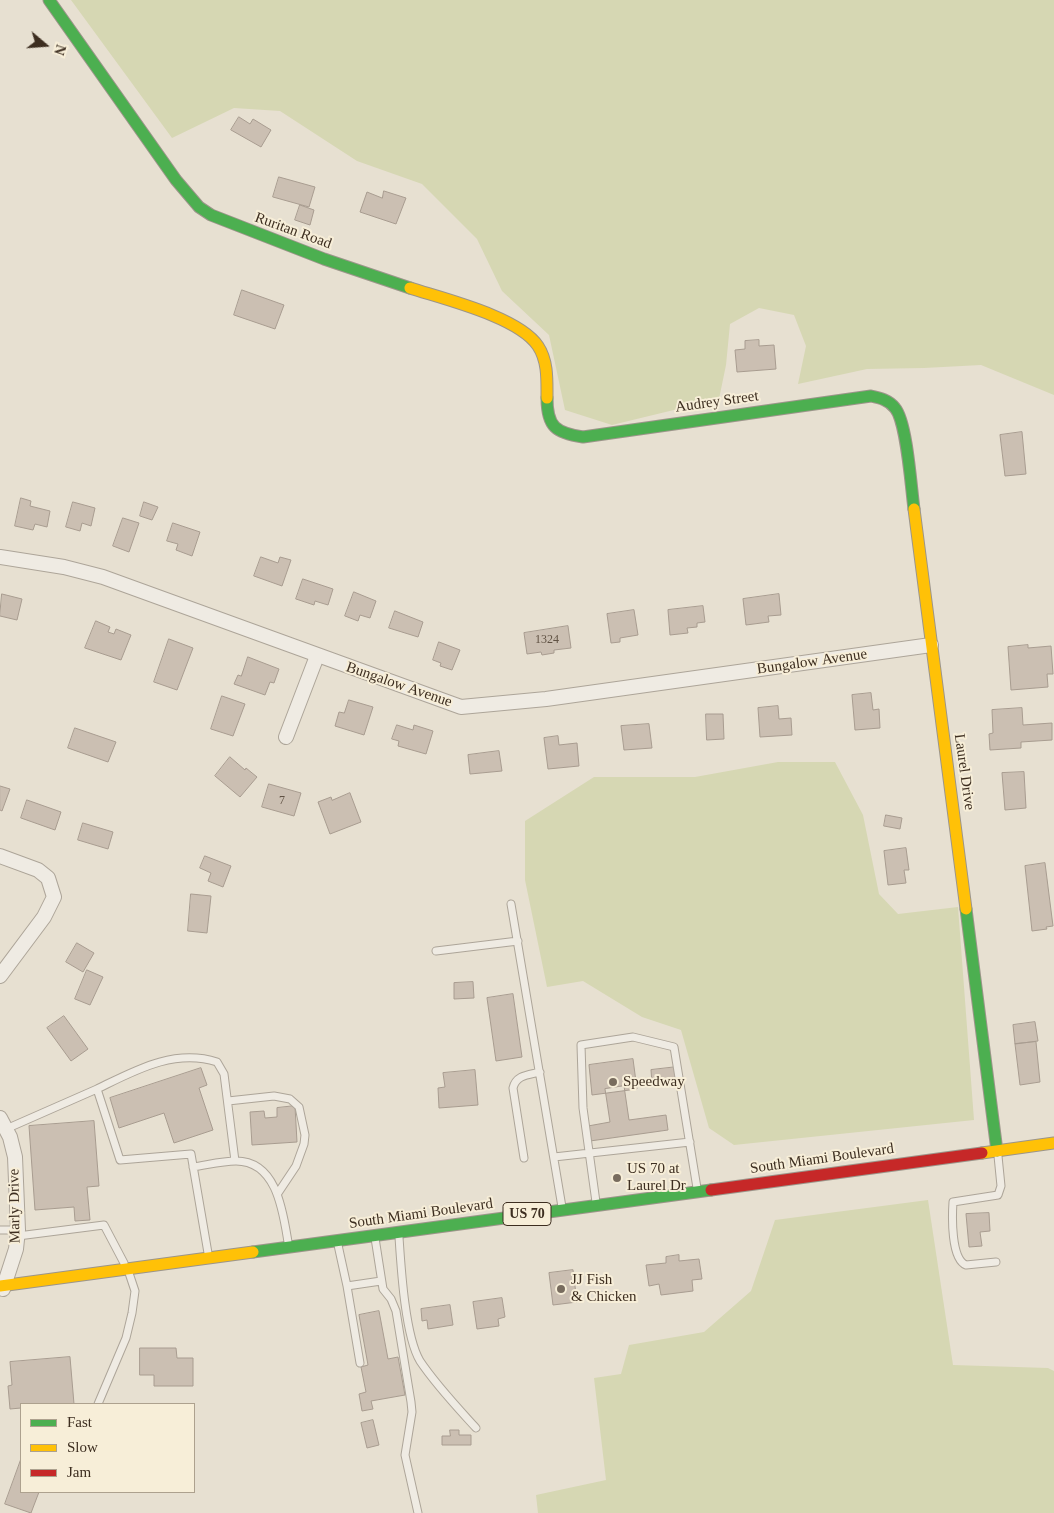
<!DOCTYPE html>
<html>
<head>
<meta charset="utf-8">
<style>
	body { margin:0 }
	#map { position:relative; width:1054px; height:1513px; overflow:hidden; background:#e7e0d1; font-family:Georgia,serif }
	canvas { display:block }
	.legend { position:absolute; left:20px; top:1403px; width:175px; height:90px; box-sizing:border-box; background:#f7eed8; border:1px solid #ada18e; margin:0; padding:6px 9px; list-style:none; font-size:15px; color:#3d2e20 }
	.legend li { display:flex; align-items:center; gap:10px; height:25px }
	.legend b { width:25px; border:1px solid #ada18e }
	.north { position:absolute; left:20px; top:20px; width:50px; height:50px; -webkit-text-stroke:4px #f7eed8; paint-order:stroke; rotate:108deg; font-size:14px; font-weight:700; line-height:20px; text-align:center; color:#3d2e20 }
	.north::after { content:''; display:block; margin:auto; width:18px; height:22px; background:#3d2e20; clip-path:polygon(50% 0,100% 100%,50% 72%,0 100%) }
</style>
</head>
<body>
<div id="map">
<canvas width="1054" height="1513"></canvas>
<ul class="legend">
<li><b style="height:6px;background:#4caf50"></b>Fast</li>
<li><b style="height:6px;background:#ffc107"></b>Slow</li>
<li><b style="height:6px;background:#c62828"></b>Jam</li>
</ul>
<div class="north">N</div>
</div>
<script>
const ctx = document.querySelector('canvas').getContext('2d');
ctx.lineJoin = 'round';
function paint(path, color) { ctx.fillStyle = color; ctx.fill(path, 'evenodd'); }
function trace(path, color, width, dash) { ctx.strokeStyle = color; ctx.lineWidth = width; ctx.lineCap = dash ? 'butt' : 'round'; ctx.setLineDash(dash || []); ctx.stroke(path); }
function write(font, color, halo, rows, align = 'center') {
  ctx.font = font + ' Georgia,serif'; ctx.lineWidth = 4; ctx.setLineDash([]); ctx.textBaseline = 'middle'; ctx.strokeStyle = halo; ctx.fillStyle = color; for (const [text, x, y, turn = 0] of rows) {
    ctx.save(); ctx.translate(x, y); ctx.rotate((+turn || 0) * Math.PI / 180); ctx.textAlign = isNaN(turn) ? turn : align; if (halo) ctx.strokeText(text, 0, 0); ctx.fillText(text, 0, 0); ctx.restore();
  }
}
const green = new Path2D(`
	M71 0H1054V395L981 365 924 368 867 369 798 384 806 346 794 315 759 308 730 324 726 365 719 399 612 425 565 410 549 335 502 291 477 239 422 184 357 161 280 111 234 108 172 138Z
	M778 762H835L863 815 879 894 898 914 958 907 974 1120 734 1145 709 1128 681 1030 642 1017 583 981 547 987 525 880V821L594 777H695Z
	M928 1200 953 1365 1048 1368 1054 1371V1513H538L536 1495 606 1480 594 1378 621 1374 629 1345 704 1332 751 1291 775 1220Z`);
const building = new Path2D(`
	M239 117 250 124 253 119 271 130 261 147 231 130Z
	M279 177 315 187 309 207 273 197Z
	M384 191 406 198 396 224 360 212 367 192 382 198Z
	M300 205 314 210 310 225 295 220Z
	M242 290 284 305 275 329 234 315Z
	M759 340V346L774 345 776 369 737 372 735 350 745 349V341Z
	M1022 432 1026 474 1005 476 1000 435Z
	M21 498 31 501 30 506 50 511 47 527 35 524 33 530 15 526Z
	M73 502 95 508 91 526 82 523 80 531 66 527Z
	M144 502 158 507 152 520 140 516Z
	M123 518 139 523 129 552 113 546Z
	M173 523 200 532 192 556 176 550 178 544 167 541Z
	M261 557 278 563 280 557 291 560 282 586 254 576Z
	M303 579 333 589 328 605 315 601 314 605 296 599Z
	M354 592 376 601 370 618 360 615 358 621 345 616Z
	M2 594 22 599 17 620 0 616Z
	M779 594 781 615 768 616 769 622 746 625 743 599Z
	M703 606 705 622 697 623V627L687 628 688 633 670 635 668 610Z
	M634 610 638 635 620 638V642L611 643 607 614Z
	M395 611 423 622 418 637 389 628Z
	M96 621 110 627 108 632 114 634 116 629 131 635 121 660 85 648Z
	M568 626 571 648 554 650V653L542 655 541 652 527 654 524 633Z
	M169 639 193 648 177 690 154 682Z
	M439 642 460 650 452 670 440 666 441 663 433 660Z
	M1028 645V648L1051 646 1053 674H1047L1048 687 1011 690 1008 647Z
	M248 657 279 669 274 683 270 682 265 695 234 684 238 675 241 676Z
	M871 693 873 710 879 709 880 728 855 730 852 695Z
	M222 696 245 704 233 736 211 729Z
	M349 700 373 707 364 735 335 726 339 712 344 713Z
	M778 706 779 719 791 718 792 735 760 737 758 708Z
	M1022 708 1023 725 1052 723V740L1021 742V748L990 750 989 734 993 733 992 710Z
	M706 714H723L724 739 707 740Z
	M649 724 652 748 624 750 621 726Z
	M397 725 413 730 414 725 433 731 426 754 398 746 399 741 392 739Z
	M75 728 116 742 108 762 68 748Z
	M558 736 559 745 577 743 579 766 548 769 544 738Z
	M499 751 502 771 470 774 468 755Z
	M230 757 245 770 246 768 257 777 240 797 215 776Z
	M1024 772 1026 808 1005 810 1002 773Z
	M269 784 301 793 294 816 262 807Z
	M0 786 10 789 2 811 0 810Z
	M350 793 361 822 330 834 318 802 331 797 332 800Z
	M27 800 61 812 55 830 21 818Z
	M886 815 902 818 900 829 884 826Z
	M83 823 113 832 108 849 78 840Z
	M906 848 909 870H904L906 883 888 885 884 851Z
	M205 856 231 866 223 887 208 881 211 873 200 868Z
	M1045 863 1053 926 1046 927 1047 929 1032 931 1025 866Z
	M191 894 211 896 207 933 188 931Z
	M77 943 94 953 83 972 66 962Z
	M87 970 103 977 90 1005 75 999Z
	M473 982 474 998 454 999V983Z
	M513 994 522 1057 496 1061 487 998Z
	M64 1016 88 1049 71 1061 47 1028Z
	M1035 1022 1038 1041 1015 1044 1013 1025Z
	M1036 1042 1040 1082 1020 1085 1015 1044Z
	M633 1059 637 1089 592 1095 589 1065Z
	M677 1067 678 1079 652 1083 651 1070Z
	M201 1068 207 1085 199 1088 213 1130 174 1143 164 1113 119 1128 110 1098Z
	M475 1070 478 1105 439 1108 438 1088 445 1087 443 1073Z
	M624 1086 629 1120 666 1115 668 1130 590 1141 588 1126 610 1122 605 1089Z
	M295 1106 297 1142 252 1145 250 1112 264 1111 265 1118 277 1117V1108Z
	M94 1121 99 1186 87 1187 90 1220 75 1221 74 1207 35 1210 29 1126Z
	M989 1213 990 1231 980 1232 982 1246 969 1247 966 1214Z
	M679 1255V1261L699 1259 702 1279 692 1280 693 1291 661 1295 659 1284 649 1286 646 1265 666 1263V1257Z
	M573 1270 577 1302 553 1305 549 1273Z
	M502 1298 505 1317 498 1319 499 1326 477 1329 473 1302Z
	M450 1305 453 1325 428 1329 427 1320 422 1321 421 1309Z
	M379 1311 388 1359 398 1357 405 1395 371 1401 373 1409 362 1411 359 1394 366 1392 361 1367 368 1365 359 1315Z
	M140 1348H176L177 1358H193V1386H154V1375H140Z
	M70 1357 74 1404H21V1408L10 1409 8 1386 12 1385 10 1362Z
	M373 1420 379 1445 367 1448 361 1423Z
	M450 1430H459V1435H471V1445H442V1436H450Z
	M21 1459V1492H39L31 1513 5 1504Z`);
const lane = new Path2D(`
	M511 904 562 1207
	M436 951 518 941
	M97 1089C134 1071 174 1048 217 1062L224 1074 235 1161
	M228 1101 274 1096 290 1099 299 1107 305 1135 304 1144 296 1166 278 1193
	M6 1129 97 1089 120 1160 191 1154 208 1253
	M554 1157 690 1142
	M524 1158 513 1088C516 1075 528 1075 540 1072
	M193 1167C207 1165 222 1161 236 1161 277 1161 283 1212 288 1242
	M596 1202 583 1108 581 1045 633 1037 674 1047 697 1188
	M0 1230H18
	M18 1236 104 1225 124 1263
	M399 1237C401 1267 405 1336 420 1361 436 1385 457 1407 476 1428
	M375 1238 383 1289 391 1299 396 1311 411 1402 412 1412 405 1455 418 1513
	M338 1245 347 1286 381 1281
	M996 1262 966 1265C951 1259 952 1217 953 1202L998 1195 1001 1186 998 1156
	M347 1286 360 1363
	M98 1404 126 1338 132 1313 135 1291 129 1273`);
const street = new Path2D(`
	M0 557 64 567 103 577 461 707 546 699 931 645
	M286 737 317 656
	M0 856 38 870 48 878 54 897 44 917 0 976
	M0 1118 10 1137 15 1157 18 1230 16 1249 3 1289`);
const fast = new Path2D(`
	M49 0 176 180 199 207 211 215 324 259 410 288
	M547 398C547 427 556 433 583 437L871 396C880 398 889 400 895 408 907 422 911 487 914 509
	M966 909 997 1151
	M253 1252 711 1190`);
const slow = new Path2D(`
	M410 288C444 299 519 317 538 346 548 361 547 380 547 398
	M914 509 966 909
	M982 1153 1054 1143
	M0 1286 253 1252`);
const jam = new Path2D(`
	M711 1190 982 1153`);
const markers = [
	[613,1082,5,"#786c5e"],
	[617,1178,5,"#786c5e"],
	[561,1289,5,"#786c5e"]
];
const numberNames = [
	["1324",547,640],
	["7",282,801]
];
const shields = [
	[527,1214,48]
];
const shieldNames = [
	["US 70",527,1214]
];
const streetNames = [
	["Ruritan Road",293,231,20],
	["Audrey Street",717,402,-8],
	["Bungalow Avenue",812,662,-8],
	["Bungalow Avenue",399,685,19],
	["Laurel Drive",964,772,82],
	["South Miami Boulevard",822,1159,-8],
	["Marly Drive",15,1206,-91],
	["South Miami Boulevard",421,1214,-8]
];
const poiNames = [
	["Speedway",623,1082],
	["US 70 at",627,1169],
	["Laurel Dr",627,1186],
	["JJ Fish",571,1280],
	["& Chicken",571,1297]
];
paint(green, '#d6d7b3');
paint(building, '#cbbfb2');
trace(building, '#a89c90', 1);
trace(lane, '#ada599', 9);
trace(street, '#ada599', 16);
trace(fast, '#9c958a', 13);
trace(slow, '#9c958a', 13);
trace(jam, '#9c958a', 13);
trace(lane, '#efebe3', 7);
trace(street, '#efebe3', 14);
trace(fast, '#4caf50', 11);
trace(slow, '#ffc107', 11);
trace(jam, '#c62828', 11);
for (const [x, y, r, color] of markers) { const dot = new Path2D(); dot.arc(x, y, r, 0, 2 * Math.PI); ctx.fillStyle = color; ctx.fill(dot); trace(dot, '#f7eed8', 2); }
write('12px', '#605244', null, numberNames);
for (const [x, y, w] of shields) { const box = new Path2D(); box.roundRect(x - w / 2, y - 11.5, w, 23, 4); ctx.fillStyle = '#f7eed8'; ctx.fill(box); trace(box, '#3d2e20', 1); }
write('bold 14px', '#3d2e20', null, shieldNames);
write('15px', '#3d2e20', '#f7eed8', streetNames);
write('15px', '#3d2e20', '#f7eed8', poiNames, 'left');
</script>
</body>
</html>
